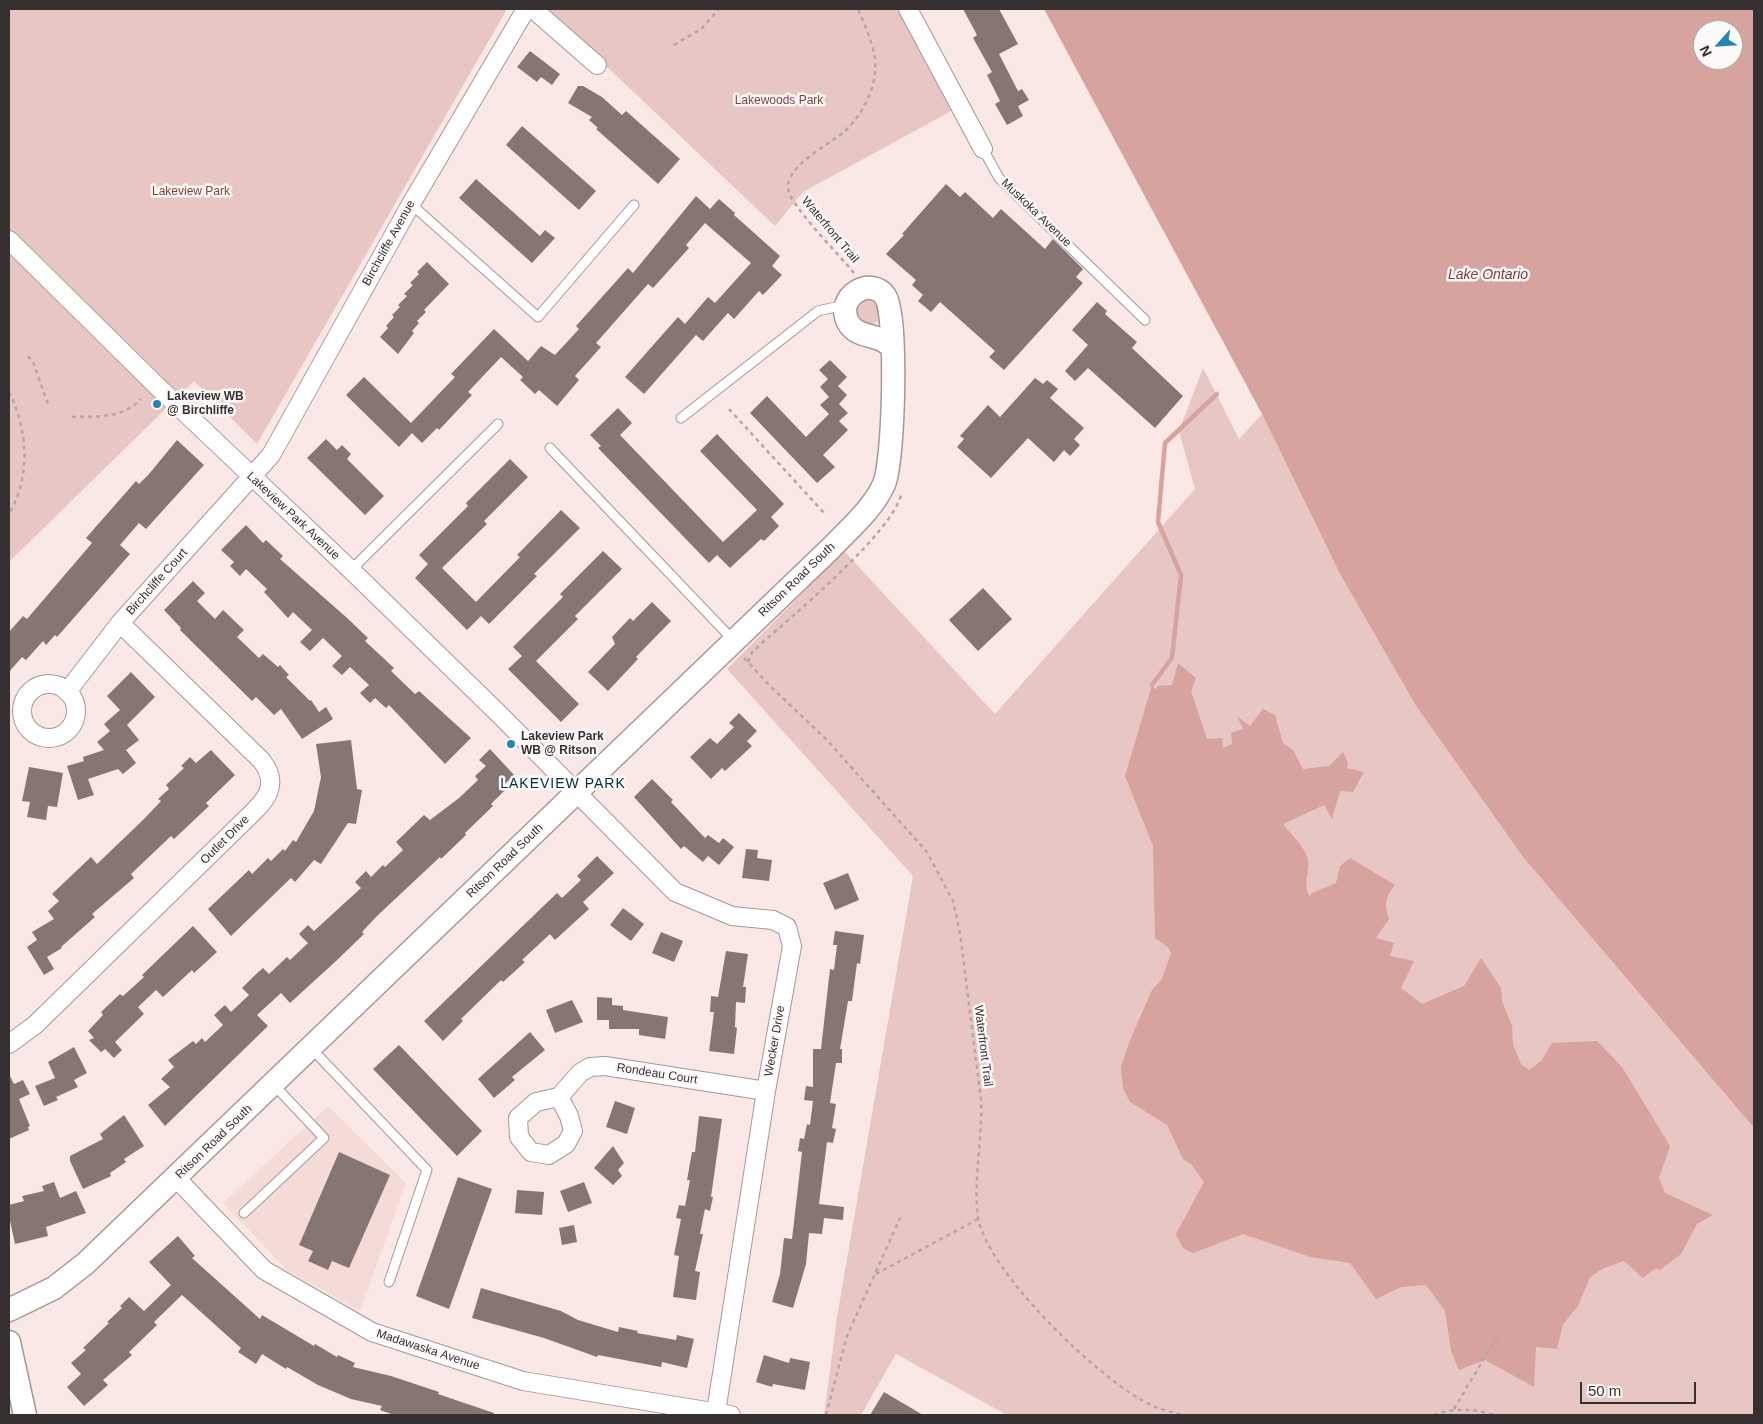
<!DOCTYPE html>
<html>
<head>
<meta charset="utf-8">
<style>
	body { margin:0 }
	#map { position:relative; width:1763px; height:1424px; overflow:hidden; background:#fae8e6; font-family:Helvetica,sans-serif }
	canvas { display:block }
	.frame { position:absolute; inset:0; border:10px solid #373030; pointer-events:none }
	.north { position:absolute; left:1693px; top:20px; width:50px; height:50px; box-sizing:border-box; background:#fdf9f9; border:1px solid #aea9a9; border-radius:50%; rotate:244deg; font-size:14px; font-weight:700; line-height:20px; text-align:center; color:#373030 }
	.north::after { content:''; display:block; margin:auto; width:18px; height:22px; background:#2685b1; clip-path:polygon(50% 0,100% 100%,50% 72%,0 100%) }
	.scale { position:absolute; left:1580px; top:1382px; width:116px; height:22px; box-sizing:border-box; border:2px solid #373030; border-top:0; padding-left:6px; font-size:15px; line-height:18px; white-space:nowrap; color:#373030; -webkit-text-stroke:4px #fdf9f9; paint-order:stroke }
</style>
</head>
<body>
<div id="map">
<canvas width="1763" height="1424"></canvas>
<div class="frame"></div>
<div class="north">N</div>
<div class="scale">50 m</div>
</div>
<script>
const ctx = document.querySelector('canvas').getContext('2d');
ctx.lineJoin = 'round';
function paint(path, color) { ctx.fillStyle = color; ctx.fill(path, 'evenodd'); }
function trace(path, color, width, dash) { ctx.strokeStyle = color; ctx.lineWidth = width; ctx.lineCap = dash ? 'butt' : 'round'; ctx.setLineDash(dash || []); ctx.stroke(path); }
function write(font, color, halo, rows, align = 'center') {
  ctx.font = font + ' Helvetica,sans-serif'; ctx.lineWidth = 5; ctx.setLineDash([]); ctx.textBaseline = 'middle'; ctx.strokeStyle = halo; ctx.fillStyle = color; for (const [text, x, y, turn = 0] of rows) {
    ctx.save(); ctx.translate(x, y); ctx.rotate((+turn || 0) * Math.PI / 180); ctx.textAlign = isNaN(turn) ? turn : align; if (halo) ctx.strokeText(text, 0, 0); ctx.fillText(text, 0, 0); ctx.restore();
  }
}
const built = new Path2D(`
	M328 1106 406 1183 360 1311 287 1270 223 1203Z`);
const green = new Path2D(`
	M9 9H507L257 444 194 381 9 562Z
	M546 9H898L953 110 803 192 775 226Z
	M855 312a13 13 0 1 1 26 0a13 13 0 1 1-26 0Z
	M1203 368 1239 439 1262 414 1340 574 1416 706 1523 857 1754 1128V1415H1007L896 1354 861 1415H824L837 1317 913 876 727 669 844 551 995 714 1195 489 1179 431Z`);
const water = new Path2D(`
	M1044 9H1754V1128L1523 857 1416 706 1340 574 1262 414ZM1703 30H1733V60H1703Z
	M1178 663 1196 678 1191 691 1207 739 1222 738 1223 748 1232 744 1231 733 1243 729 1237 716 1250 726 1263 709 1275 715 1283 743 1293 750 1303 769 1329 766 1343 752 1348 763 1347 768 1364 772 1353 792 1340 791 1332 819 1324 805 1283 824C1292 836 1304 845 1308 860 1310 873 1302 885 1310 896L1312 893 1336 883 1340 866 1350 858 1395 885C1385 897 1384 905 1389 919L1376 938 1394 943 1390 956 1414 961 1401 988 1422 1004 1464 986 1481 958 1501 988 1502 1001 1512 1026 1513 1044 1521 1064 1529 1070 1541 1061 1552 1043 1597 1041 1622 1067 1670 1146 1659 1178 1665 1193 1713 1215 1697 1224 1681 1254 1660 1270 1656 1268 1643 1278 1624 1261 1602 1269 1590 1277 1578 1306 1563 1324 1557 1349 1536 1347 1534 1387 1485 1360 1459 1370 1451 1351 1445 1311 1426 1285 1401 1287 1376 1299 1350 1263 1310 1257 1243 1234 1193 1253 1183 1248 1176 1234 1204 1182 1191 1164 1183 1159 1167 1125 1130 1102 1123 1088 1121 1067 1130 1040 1152 990 1162 979 1171 953 1168 947 1155 938 1153 846 1125 776 1152 685 1157 690V686L1172 685Z`);
const stream = new Path2D(`
	M1152 685 1172 658 1181 575 1158 522 1165 443 1217 394`);
const building = new Path2D(`
	M963 9H999L1018 44 999 54 1018 91 1022 89 1029 100 1018 106 1023 116 1007 125 995 104 1000 101 987 75 992 72 973 38 977 35Z
	M530 51 560 74 552 85 541 77 537 82 517 67Z
	M578 86H583L602 97 622 115 626 111 680 159 658 184 596 129 598 128 589 120 592 117 568 103Z
	M522 126 596 191 579 210 506 145Z
	M476 179 540 236 545 230 555 238 532 263 459 198Z
	M946 184 960 197 965 192 993 218 1001 209 1045 249 1053 239 1083 269 1076 277 1083 283 1004 370 989 357 995 351 940 302 931 312 918 301 923 295 912 285 916 280 886 254 904 235 902 234Z
	M696 196 710 209 719 199 735 213 734 215 780 256 772 266 782 275 763 295 759 291 734 319 728 313 703 341 696 335 644 394 625 377 678 317 685 324 708 297 715 303 751 263 705 223 686 245 689 248 653 288 648 284 596 343 601 347 575 376 579 380 557 406 539 390 535 394 520 380 523 377 501 357 468 392 472 395 439 430 437 428 422 443 412 433 399 447 346 395 364 377 411 423 455 377 451 374 494 329 528 361 541 346 555 355 579 329 576 326 628 268 633 273Z
	M427 262 449 284 424 310 426 312 417 321 419 323 412 331 414 333 398 354 380 337 388 328 386 326 394 317 392 315 400 307 398 305 407 296 404 294 413 285 410 283 419 274 417 272Z
	M1097 302 1107 311 1105 314 1137 342 1132 348 1183 396 1155 428 1088 368 1075 381 1065 371 1088 345 1072 330Z
	M830 360 847 377 838 386 847 395 839 404 848 413 839 421 848 430 823 455 835 467 817 483 750 413 767 396 806 437 829 414 820 405 829 397 820 387 828 379 819 370Z
	M1035 378 1043 384 1047 380 1058 389 1050 398 1084 428 1074 439 1080 445 1070 456 1064 450 1054 462 1028 438 991 478 957 447 964 439 960 436 988 405 1000 417Z
	M618 408 632 423 620 435 723 542 757 510 700 451 717 434 784 504 771 517 779 526 764 541 761 539 730 568 717 555 709 563 598 448 601 446 590 435Z
	M326 439 337 450 342 445 351 454 347 459 384 496 365 515 307 458Z
	M177 440 204 465 146 529 139 523 120 545 130 554 57 637 55 635 46 645 43 641 26 660 22 657 9 672V632L23 616 27 619 92 543 86 538 136 481 139 484 149 474Z
	M510 459 528 477 484 521 487 524 442 568 476 602 520 557 517 555 561 510 580 528 534 574 537 576 489 624 481 616 467 630 415 578 428 564 419 555 468 506 466 503Z
	M246 525 263 543 266 540 283 556 280 559 346 617 368 638 365 641 394 668 391 671 415 694 419 691 471 738 445 764 389 705 386 708 375 698 370 703 360 693 369 685 350 667 342 675 332 666 342 656 323 638 310 651 300 642 312 630 293 612 288 618 264 592 267 589 246 569 240 576 230 566 234 562 221 550Z
	M603 551 622 569 575 616 578 619 536 661 579 704 561 722 508 669 522 656 513 647 563 597 560 594Z
	M193 581 205 593 197 601 215 619 223 610 244 630 237 637 259 658 263 654 278 667 280 665 289 675 286 677 310 701 311 700 319 712 326 707 333 719 302 739 281 709 274 715 256 697 252 701 180 630 181 628 164 610Z
	M983 588 1012 619 978 651 949 620Z
	M652 602 671 621 636 657 638 659 608 691 588 672 615 644 612 637 630 618 633 621Z
	M131 672 155 697 127 725 139 740 126 750 136 763 123 774 118 769 88 779 94 795 78 800 67 766 84 761 83 757 104 750 97 742 110 731 104 724 120 710 107 696Z
	M739 713 757 731 747 741 752 746 725 771 722 768 711 779 690 757 710 738 717 744 734 727 729 723Z
	M351 740 357 789 362 790 356 824 348 823 321 864 314 860 295 882 291 878 231 936 208 909 249 870 252 874 268 858 271 861 283 849 285 851 293 840 296 842 314 811 321 777 316 744Z
	M490 749 514 775 503 786 506 789 491 804 493 806 465 833 466 835 441 859 440 857 377 916 362 932 364 934 335 962 290 1003 281 993 257 1015 268 1026 165 1126 148 1105 170 1087 161 1079 174 1067 168 1060 193 1041 196 1044 202 1038 205 1042 223 1025 214 1015 225 1005 231 1012 249 995 242 988 253 977 263 968 269 974 287 957 290 960 308 943 299 934 308 925 314 931 361 888 355 882 366 871 371 877 383 865 385 867 403 850 396 842 424 815 430 820 459 798 478 780 475 776 486 766 479 760Z
	M211 750 235 775 206 803 209 806 174 839 171 836 131 874 134 878 92 914 95 917 61 947 62 948 47 957 54 969 44 975 27 947 37 940 32 932 54 919 48 911 59 901 52 894 91 857 97 864 144 819 161 801 158 799 169 789 166 785 184 768 181 766 190 757 196 763Z
	M29 767 63 773 57 807 48 806 46 820 27 817 30 802 22 801Z
	M652 779 673 800 671 802 705 838 708 835 719 843 723 838 734 847 719 865 708 856 703 862 684 846 681 849 634 797Z
	M746 849 758 850 757 858 772 860 769 881 742 878Z
	M597 856 614 873 583 902 589 909 555 940 550 934 522 960 525 962 503 982 501 980 461 1019 463 1021 443 1041 424 1021 557 893 562 898 581 880 577 876Z
	M848 873 859 900 835 910 823 883Z
	M623 908 644 924 631 941 610 925Z
	M193 926 217 952 194 973 192 970 163 997 156 990 138 1007 144 1014 115 1042 122 1050 114 1058 105 1049 101 1052 89 1040 94 1038 88 1031 103 1015 101 1012 120 994 123 996 144 977 142 975Z
	M835 931 864 935 860 964 857 963 852 1001H848L840 1049H842V1063H836L830 1103 836 1104 832 1128 836 1129 833 1143 827 1142 819 1204 844 1207 843 1220 824 1218 822 1234 809 1233 806 1264 793 1308 772 1302 780 1274 784 1238 792 1239 802 1152 798 1151 800 1138 804 1139 807 1124 810 1125 813 1101 804 1100 806 1086 813 1087V1049H821L830 969 834 970 837 945H833Z
	M661 932 683 941 674 962 652 953Z
	M726 951 748 954 743 987H746L745 1003 736 1002 735 1027 737 1028 734 1054 709 1051 714 1012H710L711 996 718 997Z
	M597 997 612 998V1005L623 1006V1010L668 1017 665 1039 639 1035V1029H609V1020H597Z
	M572 1000 583 1022 555 1033 546 1010Z
	M530 1032 545 1050 512 1077 515 1080 494 1098 478 1079Z
	M399 1045 482 1131 457 1156 373 1069Z
	M74 1047 87 1073 74 1080 78 1087 56 1097 58 1100 44 1106 35 1086 55 1078 48 1062Z
	M9 1074 14 1084 23 1080 30 1094 19 1099 30 1126 28 1127 29 1130 9 1139Z
	M615 1101 635 1108 627 1134 606 1127Z
	M124 1115 144 1146 124 1159 126 1162 110 1173 111 1176 83 1189 70 1161V1156L103 1139 100 1134Z
	M699 1116 722 1119 711 1197H713L710 1211 705 1209 700 1234H703L695 1271 700 1272 696 1300 673 1297 679 1256 674 1255 681 1219 676 1218 679 1205 685 1206 690 1180H687L692 1152H695Z
	M613 1146 624 1163 618 1170 622 1176 613 1185 594 1168Z
	M339 1152 390 1175 349 1268 332 1261 328 1270 308 1261 313 1251 299 1245Z
	M458 1177 492 1189 449 1309 416 1296Z
	M54 1182 60 1198 76 1191 86 1213 46 1227 48 1236 15 1244 9 1216V1205L24 1201 22 1196 44 1191 42 1186Z
	M584 1182 592 1203 568 1212 560 1191Z
	M517 1190 544 1192 542 1215 515 1213Z
	M574 1225 577 1242 562 1245 559 1228Z
	M178 1236 195 1256 192 1258 260 1319 262 1315 314 1346 315 1344 337 1357 338 1355 355 1363 353 1367 391 1376 439 1392 438 1394 494 1413V1415H394L380 1410 382 1406 351 1399 318 1385 287 1367 286 1369 262 1354 256 1364 238 1352 241 1348 182 1295 154 1322 157 1325 129 1352 132 1355 103 1380 108 1385 84 1406 67 1387 81 1374 71 1363 86 1350 83 1348 109 1323 107 1322 122 1308 120 1306 129 1297 144 1311 171 1285 149 1262Z
	M481 1288 561 1311 578 1320 618 1332 619 1327 638 1331 637 1333 676 1340 677 1335 694 1339 687 1368 662 1362 661 1367 598 1355 597 1357 544 1338 472 1318Z
	M764 1355 789 1363 790 1358 810 1362 805 1390 773 1384 772 1387 756 1382Z
	M884 1392 923 1415H870Z`);
const path = new Path2D(`
	M674 45 701 29 719 9
	M854 273C842 258 789 204 788 189 786 165 829 145 845 131 863 114 878 85 875 59 873 42 864 24 858 9
	M28 356 33 362 48 404
	M9 392C28 430 31 476 9 514
	M729 409 825 514
	M72 417C98 416 122 419 141 399
	M744 658 770 686 827 740 927 852 953 901 960 933 981 1100C983 1138 973 1178 978 1217 986 1271 1103 1384 1153 1406 1162 1410 1172 1412 1182 1415
	M748 662 752 652C786 621 894 533 902 492
	M876 1274 978 1219
	M1454 1409 1498 1335
	M826 1415 847 1336 900 1218
	M1434 1415C1456 1407 1473 1409 1495 1415`);
const service = new Path2D(`
	M983 149 999 178 1145 320
	M411 204 538 317 634 205
	M681 418 818 311 844 305
	M550 448 734 641
	M351 570 498 424
	M311 1048 427 1170 389 1282
	M244 1213 324 1138 274 1085`);
const minor = new Path2D(`
	M533 9 597 65
	M908 9 983 149
	M9 240 159 388 351 570 501 716 675 892 732 916 773 920 787 927 792 946 766 1091 716 1412
	M22 711a27 27 0 1 1 54 0a27 27 0 1 1-54 0Z
	M67 692 120 623 271 455 411 204 526 9
	M9 1044 35 1025 242 823C262 804 283 787 261 760L120 623
	M559 1097 569 1116 573 1131 566 1144 549 1155 531 1152 519 1137 518 1118 536 1102 559 1097 580 1073 590 1067 605 1066 766 1091
	M176 1178 264 1270 372 1332 523 1381 731 1415`);
const tertiary = new Path2D(`
	M9 1310 54 1288 86 1263 831 548C850 528 873 509 884 484 894 462 898 313 885 296 871 276 835 296 848 322 857 340 881 332 892 348
	M9 1342 25 1415`);
const markers = [
	[157,404,5,"#2685b1"],
	[511,744,5,"#2685b1"]
];
const parkNames = [
	["Lakewoods Park",779,101],
	["Lakeview Park",191,192]
];
const streetNames = [
	["Muskoka Avenue",1036,213,44],
	["Waterfront Trail",830,230,50],
	["Birchcliffe Avenue",389,243,-61],
	["Lakeview Park Avenue",293,516,43],
	["Ritson Road South",797,580,-44],
	["Birchcliffe Court",157,582,-48],
	["Outlet Drive",225,840,-45],
	["Ritson Road South",505,861,-44],
	["Wecker Drive",775,1041,-80],
	["Waterfront Trail",983,1046,83],
	["Rondeau Court",657,1074,9],
	["Ritson Road South",214,1142,-44],
	["Madawaska Avenue",428,1350,18]
];
const poiNames = [
	["Lakeview WB",167,397],
	["@ Birchliffe",167,411],
	["Lakeview Park",521,737],
	["WB @ Ritson",521,751]
];
const waterNames = [
	["Lake Ontario",1488,275]
];
const neighbourhoodNames = [
	["LAKEVIEW PARK",563,784]
];
paint(built, '#f5dbd8');
paint(green, '#e8c6c3');
paint(water, '#d6a39f');
trace(stream, '#d6a39f', 4.5);
paint(building, '#857674');
trace(service, '#a79795', 11);
trace(minor, '#a79795', 20);
trace(tertiary, '#a79795', 25);
trace(path, '#b5a7a5', 2.5, [4, 4]);
trace(service, '#fff', 9);
trace(minor, '#fff', 18);
trace(tertiary, '#fff', 22);
for (const [x, y, r, color] of markers) { const dot = new Path2D(); dot.arc(x, y, r, 0, 2 * Math.PI); ctx.fillStyle = color; ctx.fill(dot); trace(dot, '#fdf9f9', 2); }
write('12px', '#82403d', '#fdf9f9', parkNames);
write('12px', '#373030', '#fdf9f9', streetNames);
write('bold 12px', '#373030', '#fdf9f9', poiNames, 'left');
write('italic 14px', '#7e3c3a', '#fdf9f9', waterNames);
ctx.letterSpacing = '1px';
write('14px', '#002e42', '#fdf9f9', neighbourhoodNames);
ctx.letterSpacing = '0px';
</script>
</body>
</html>
